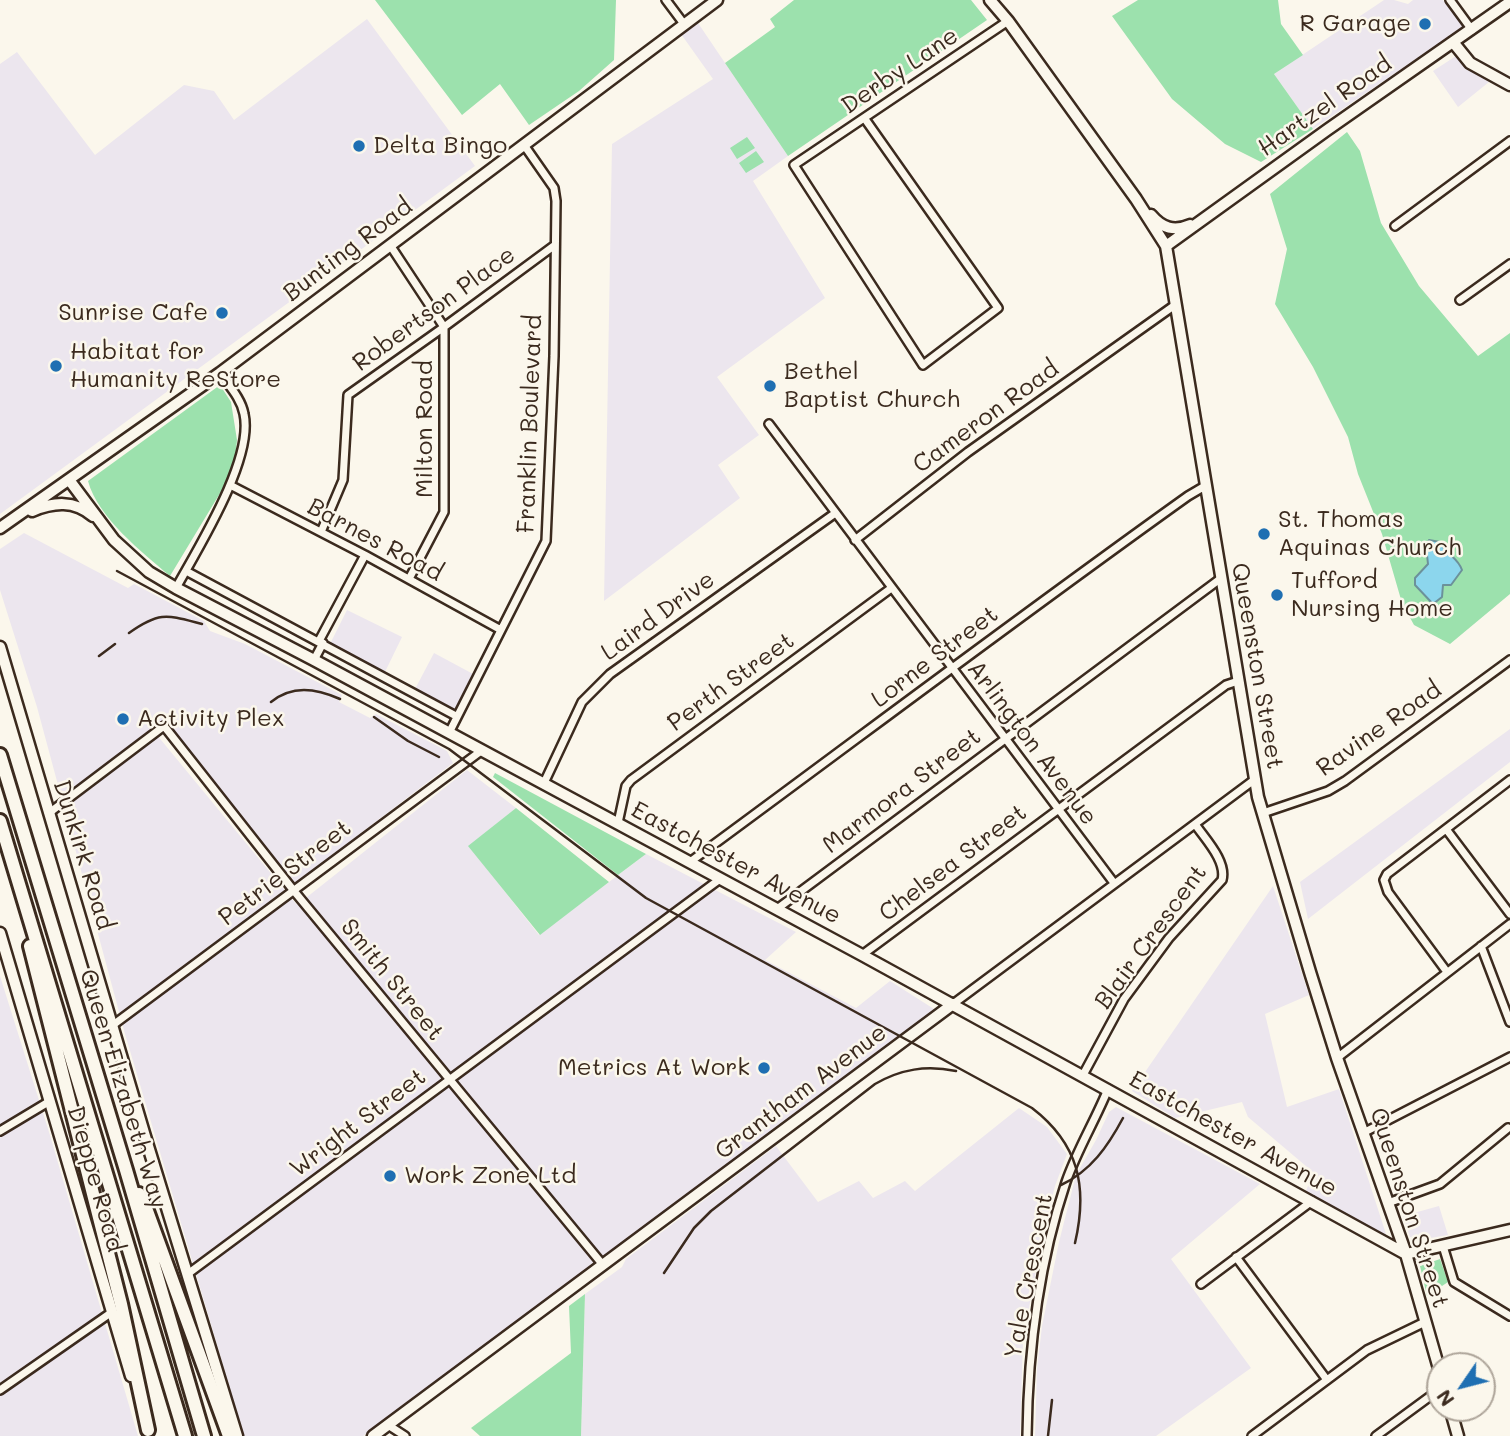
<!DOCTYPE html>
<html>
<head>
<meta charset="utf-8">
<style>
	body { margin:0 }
	#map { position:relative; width:1510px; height:1436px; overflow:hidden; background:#fbf7ec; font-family:Mali,sans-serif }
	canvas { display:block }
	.north { position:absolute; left:1426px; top:1352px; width:70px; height:70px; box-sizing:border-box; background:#fbf7ec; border:2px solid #aea59a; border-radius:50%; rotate:235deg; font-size:19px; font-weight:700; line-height:28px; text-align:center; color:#3b2a1e }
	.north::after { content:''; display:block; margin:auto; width:24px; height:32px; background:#1f6fb2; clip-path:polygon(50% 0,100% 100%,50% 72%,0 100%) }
</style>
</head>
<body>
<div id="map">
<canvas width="1510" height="1436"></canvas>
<div class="north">N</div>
</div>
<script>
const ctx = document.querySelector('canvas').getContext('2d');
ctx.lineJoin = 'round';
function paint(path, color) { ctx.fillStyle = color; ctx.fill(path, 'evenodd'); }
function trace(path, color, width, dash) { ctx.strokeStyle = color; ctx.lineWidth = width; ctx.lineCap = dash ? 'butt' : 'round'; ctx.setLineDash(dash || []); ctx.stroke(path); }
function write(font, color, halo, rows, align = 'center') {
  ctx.font = font + ' Mali,sans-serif'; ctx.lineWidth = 5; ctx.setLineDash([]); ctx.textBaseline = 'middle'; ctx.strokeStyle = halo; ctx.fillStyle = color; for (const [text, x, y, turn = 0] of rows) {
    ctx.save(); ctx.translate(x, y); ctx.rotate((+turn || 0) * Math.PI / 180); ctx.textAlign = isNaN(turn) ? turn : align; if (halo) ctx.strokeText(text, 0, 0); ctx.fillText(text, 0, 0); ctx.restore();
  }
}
const built = new Path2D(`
	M1384 0H1394L1408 4 1413 0H1443L1463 27 1313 129 1274 74Z
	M367 19 475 166 0 514V64L17 52 95 155 184 85 214 91 234 120Z
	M698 23 788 156 753 181 825 298 717 377 759 435 718 465 740 498 604 601 612 144 713 79 681 34Z
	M1456 56 1463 66 1489 82 1458 107 1433 71Z
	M24 533 128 588 134 584 204 621 210 631 245 644 342 695 339 702 370 718 376 714 447 751 453 763 295 883 162 722 152 729 297 905 467 770 516 808 469 846 539 935 646 854 796 932 765 960 856 1008 890 981 934 1009 363 1436H244L125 1034 37 707 0 590V549Z
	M347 610 402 637 384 674 329 646Z
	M434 653 475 675 455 713 414 691Z
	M1510 729V762L1308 919 1300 882Z
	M1273 886 1309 995 1265 1014 1287 1107 1339 1089 1386 1234 1374 1232 1305 1194 1313 1172 1248 1117 1242 1102 1175 1118 1132 1091Z
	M0 976 49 1132 138 1436H0Z
	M1116 1107 1260 1184 1171 1259 1251 1368 1156 1436H1035L1037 1369 1042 1326 1059 1242 1076 1175 1096 1140 1109 1112Z
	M1019 1108 1047 1127 1067 1154 1055 1186 1041 1244 1026 1324 1010 1320 1023 1339 1020 1436H581L585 1294 622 1267 626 1259 776 1146 818 1202 859 1181 873 1198 905 1181 915 1191Z
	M1439 1206 1448 1235 1419 1240 1410 1237 1403 1216Z`);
const green = new Path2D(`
	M375 0H616L614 60 579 91 529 125 500 84 462 115Z
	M794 0H971L987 20 788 156 725 63 775 27 770 19Z
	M1138 0H1278L1281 24 1303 55 1274 74 1313 129 1261 162 1225 144 1172 99 1112 16Z
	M1347 132 1360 151 1381 223 1419 286 1478 356 1510 333V594L1450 644 1414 625 1402 603 1382 534 1358 474 1348 437 1313 367 1275 304 1287 249 1270 194Z
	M747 137 755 148 737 159 730 148Z
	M756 151 764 162 746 173 739 163Z
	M220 385 231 402 237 440 234 470 170 576C142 552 98 518 88 481Z
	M495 773 646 854 618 875 493 777Z
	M516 808 609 882 540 935 468 846Z
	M1440 1259 1448 1282 1427 1296 1420 1266Z
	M585 1294 581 1436H480L471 1428 571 1353 569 1306Z`);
const water = new Path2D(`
	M1429 540 1440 542C1446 555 1458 557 1462 570L1451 585H1443L1442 597 1433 604 1415 585V578L1428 564 1426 546Z`);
const street = new Path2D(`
	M666 0 684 24
	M1450 0 1472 30
	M865 119 998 308 923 365 794 165 1008 21
	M1395 226 1510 141
	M390 245 444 327V512L409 579
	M1460 300 1510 264
	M769 424 1114 883
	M230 485 365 555 501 630
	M321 532 343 480 348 395 444 327 555 245
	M855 540 968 452 1175 305
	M186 571 456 716
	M176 588C198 548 254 459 244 414 241 398 229 386 220 373
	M319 641 365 555
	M314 660 323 643
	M449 733 546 541 554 356 556 201 554 188 524 145
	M544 783 582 702 610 674 834 514
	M49 813 164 726 294 891 603 1265
	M1263 813 1328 791 1345 781 1510 660
	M618 823 626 786 631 780 890 589
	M1446 829 1510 914
	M690 862C856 740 1020 616 1188 496L1205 486
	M777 909 1220 579
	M1481 946 1510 1022
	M862 955 1226 685 1238 681
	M1447 972 1388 892 1384 880 1387 874 1510 780
	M953 1004 1254 780
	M113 1025 481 751
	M1337 1058 1510 924
	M1083 1075 1124 999 1169 938 1222 880C1227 861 1205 839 1195 824
	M0 1131 50 1101
	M1363 1133 1510 1057
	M1388 1203 1440 1184 1508 1128
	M1443 1246 1454 1282 1510 1316
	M1236 1257 1327 1380
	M189 1273 720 879
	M1201 1284 1312 1201
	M0 1390 112 1312
	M388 1425 405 1436
	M1027 1436C1028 1351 1039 1263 1066 1182 1077 1150 1095 1121 1108 1089
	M1252 1436 1367 1350 1425 1322
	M1376 1436 1440 1389`);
const secondary = new Path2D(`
	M990 0 1008 21 1136 199 1166 246 1258 797 1310 972 1337 1058 1406 1254 1440 1372
	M1453 42 1470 63 1510 85
	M1151 215C1162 228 1174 232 1190 225
	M1166 246 1327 130 1510 2
	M70 481 114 540 149 572 176 588 314 660 862 955 1406 1254
	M32 511C54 502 74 500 93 516
	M0 528 220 373 717 0
	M0 647 144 1133 237 1436
	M0 933 131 1376
	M1406 1254 1510 1230
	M1450 1408 1458 1436
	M373 1436 953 1004`);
const highway = new Path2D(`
	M0 755 126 1170 204 1436
	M0 821 185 1436
	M30 946 121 1304 148 1430
	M139 1194 146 1208 229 1436`);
const rail = new Path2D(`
	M117 571 449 749 646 898 1032 1108C1079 1144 1088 1187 1075 1243
	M129 633C160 611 167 615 202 624
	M99 656 115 644
	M271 702C292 685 315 688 340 699
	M374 717 408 741 439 757
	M1061 1185C1091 1171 1108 1146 1123 1118
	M664 1273 694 1228 711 1211 875 1084C901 1069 926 1065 956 1071
	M1048 1436 1052 1400`);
const markers = [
	[1425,24,7,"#1f6fb2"],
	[359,146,7,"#1f6fb2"],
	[222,313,7,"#1f6fb2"],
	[56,366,7,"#1f6fb2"],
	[770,386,7,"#1f6fb2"],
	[1264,534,7,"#1f6fb2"],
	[1277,595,7,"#1f6fb2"],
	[123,719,7,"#1f6fb2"],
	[764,1068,7,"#1f6fb2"],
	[390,1176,7,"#1f6fb2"]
];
const poiNames = [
	["R Garage",1411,24,"right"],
	["Delta Bingo",373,146],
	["Sunrise Cafe",208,313,"right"],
	["Habitat for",70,352],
	["Humanity ReStore",70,380],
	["Bethel",784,372],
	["Baptist Church",784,400],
	["St. Thomas",1278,520],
	["Aquinas Church",1278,548],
	["Tufford",1291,581],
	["Nursing Home",1291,609],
	["Activity Plex",137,719],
	["Metrics At Work",750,1068,"right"],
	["Work Zone Ltd",404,1176]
];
const streetNames = [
	["Derby Lane",900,71,-34],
	["Hartzel Road",1325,106,-35],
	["Bunting Road",348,250,-37],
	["Robertson Place",434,309,-36],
	["Cameron Road",986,417,-36],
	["Franklin Boulevard",530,424,-88],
	["Milton Road",425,429,-90],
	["Barnes Road",375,540,28],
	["Laird Drive",658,616,-36],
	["Lorne Street",935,657,-37],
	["Queenston Street",1257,666,80],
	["Perth Street",731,682,-36],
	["Ravine Road",1379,729,-35],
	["Arlington Avenue",1032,743,53],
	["Marmora Street",902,791,-37],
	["Dunkirk Road",83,855,73],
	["Eastchester Avenue",736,863,28],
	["Chelsea Street",953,863,-37],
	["Petrie Street",285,873,-37],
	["Blair Crescent",1151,937,-54],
	["Smith Street",392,980,51],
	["Queen Elizabeth Way",123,1089,73],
	["Grantham Avenue",801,1092,-37],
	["Wright Street",358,1123,-37],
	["Eastchester Avenue",1233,1134,29],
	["Dieppe Road",95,1179,74],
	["Queenston Street",1409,1208,72],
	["Yale Crescent",1029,1276,-79]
];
paint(built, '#ece6ee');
paint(green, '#9ce1ad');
paint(water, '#8cd6ed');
trace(water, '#6c919a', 2);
trace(street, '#3b2a1e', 12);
trace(secondary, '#3b2a1e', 15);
trace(highway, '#3b2a1e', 18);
trace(street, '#fbf7ec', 7);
trace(secondary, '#fbf7ec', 10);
trace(highway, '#fbf7ec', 12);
trace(rail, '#3b2a1e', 2.5);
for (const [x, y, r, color] of markers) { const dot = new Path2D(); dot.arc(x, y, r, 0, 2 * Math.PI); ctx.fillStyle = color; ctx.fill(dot); trace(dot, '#fbf7ec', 2.5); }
write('24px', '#3b2a1e', '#fbf7ec', poiNames, 'left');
write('24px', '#3b2a1e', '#fbf7ec', streetNames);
</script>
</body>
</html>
